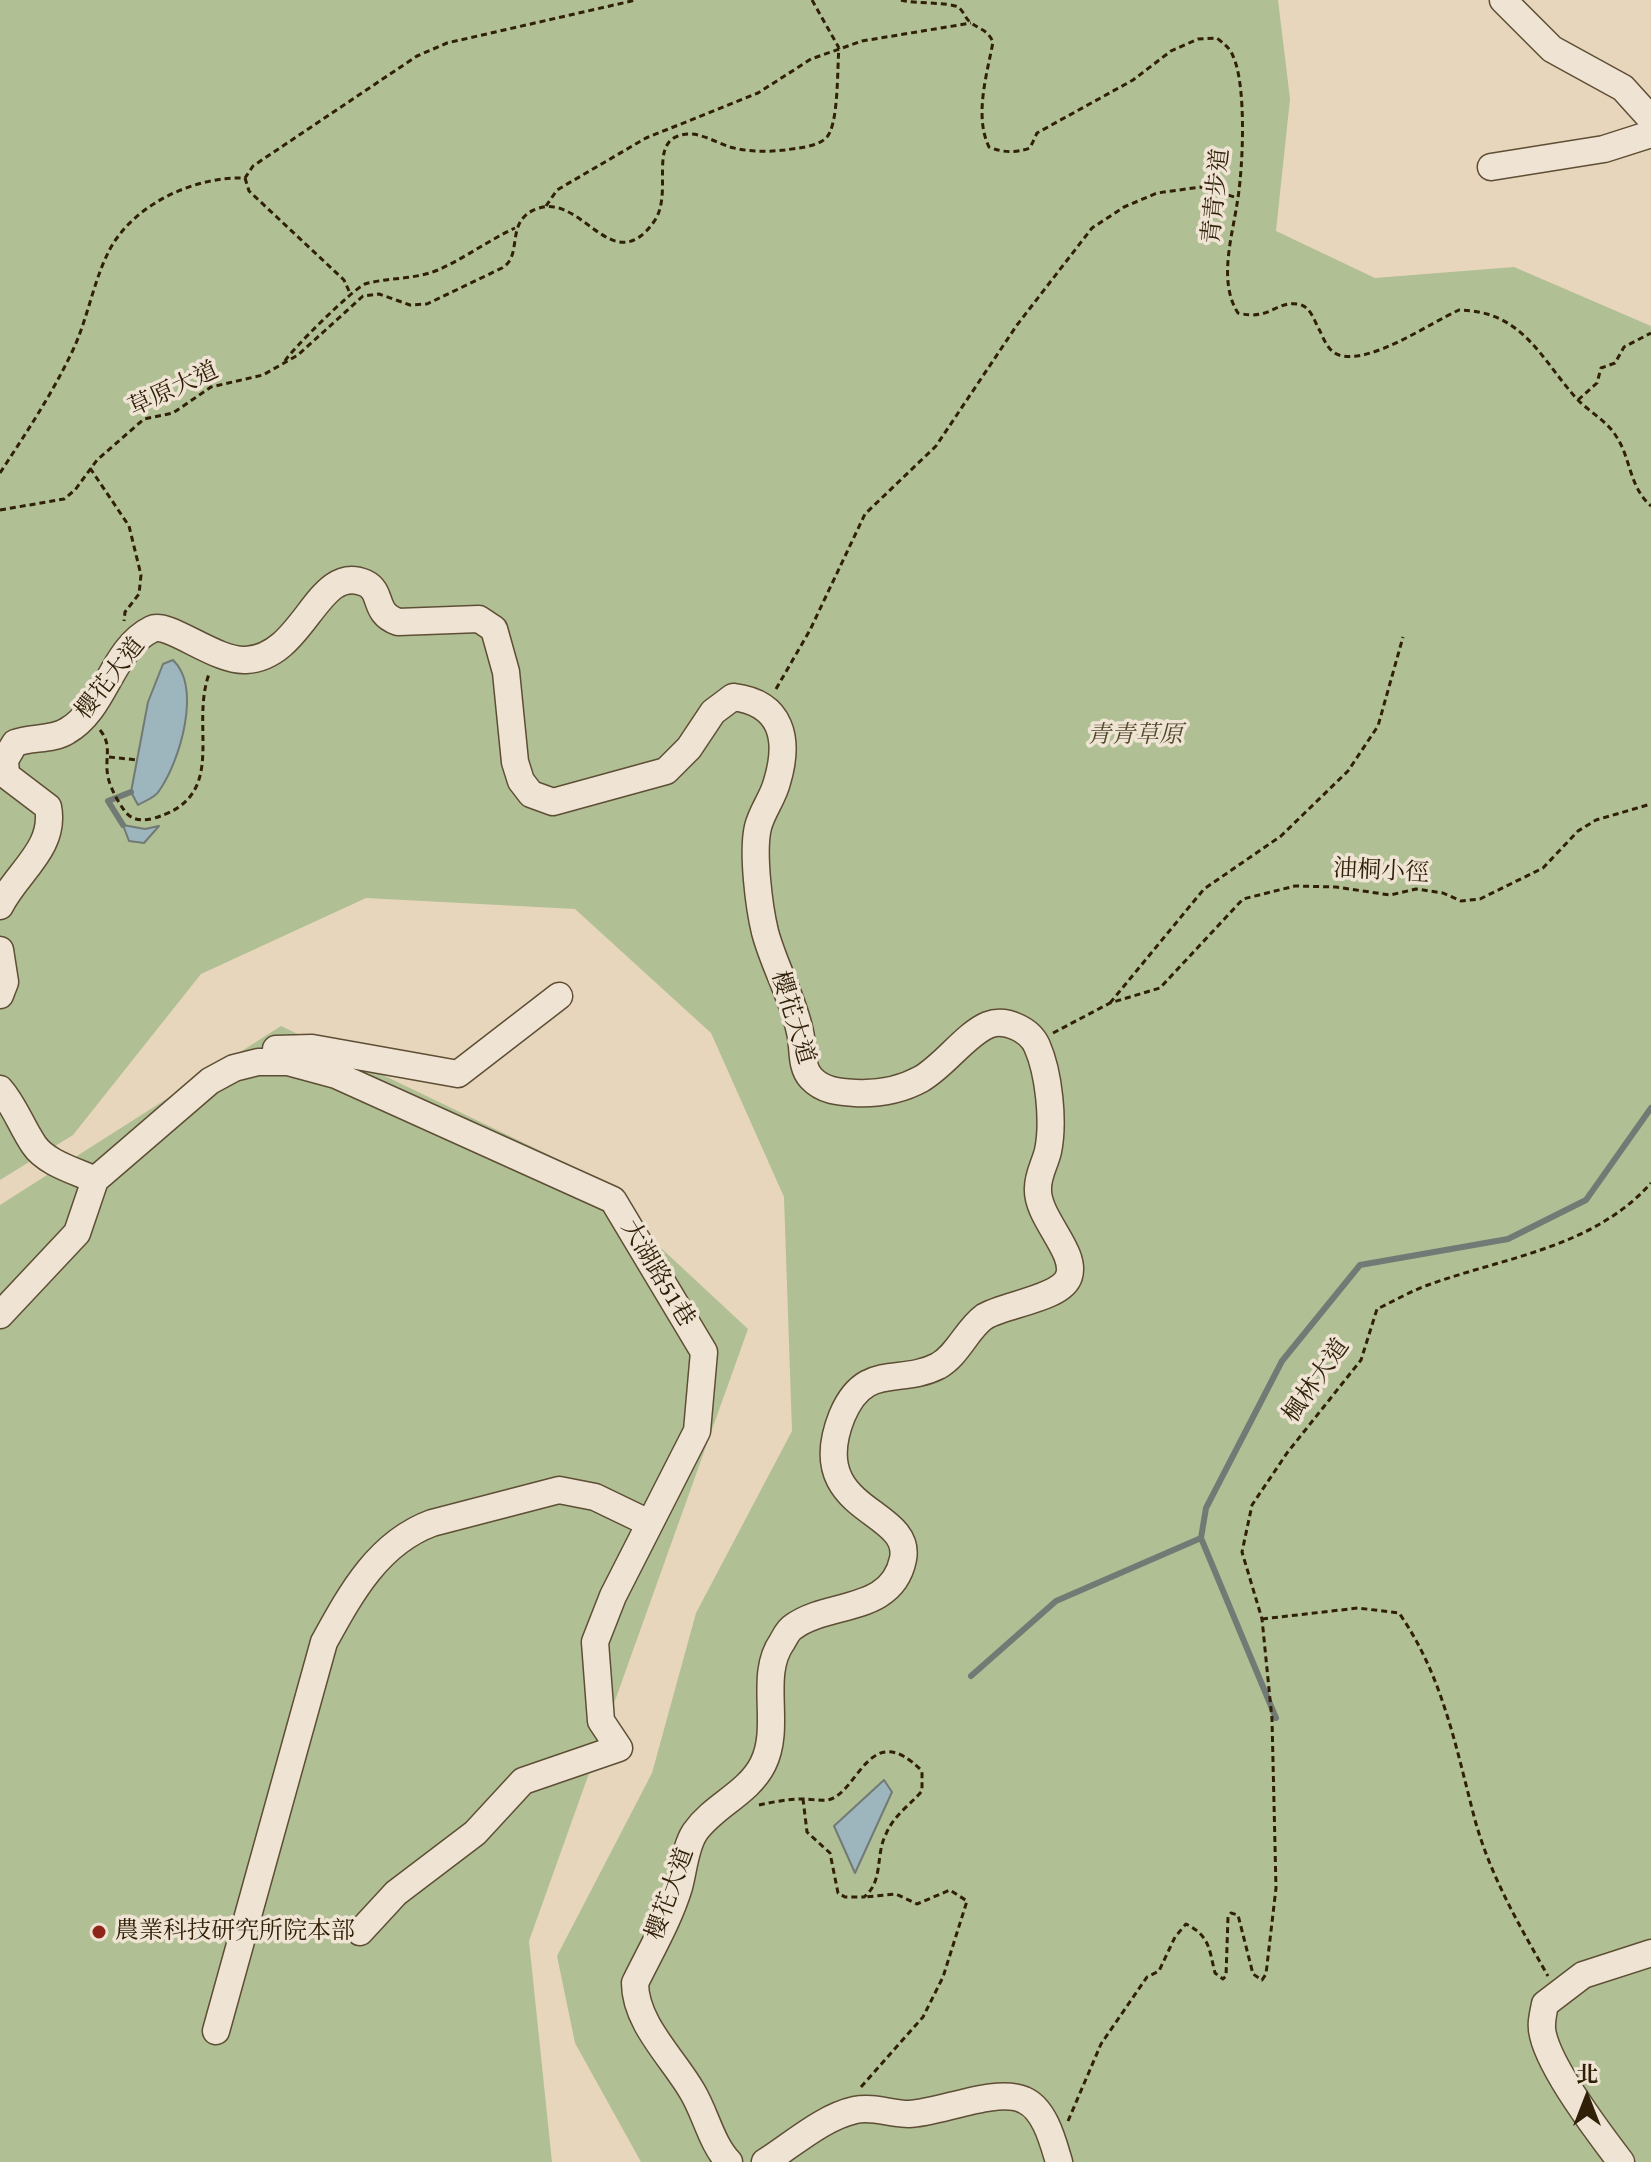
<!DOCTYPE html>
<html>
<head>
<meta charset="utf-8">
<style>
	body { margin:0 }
	#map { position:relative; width:1651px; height:2162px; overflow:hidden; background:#e7d6bc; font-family:"Gentium Book Plus","Noto Serif TC",serif }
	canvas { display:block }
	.north { position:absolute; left:1547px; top:2058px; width:80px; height:80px; -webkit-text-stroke:6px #efe4d3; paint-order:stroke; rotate:0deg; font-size:22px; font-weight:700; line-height:32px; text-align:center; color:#312008 }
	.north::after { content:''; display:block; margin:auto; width:28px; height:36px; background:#312008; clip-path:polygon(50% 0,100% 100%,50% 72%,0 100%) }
</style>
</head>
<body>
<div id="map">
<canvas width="1651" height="2162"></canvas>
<div class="north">北</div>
</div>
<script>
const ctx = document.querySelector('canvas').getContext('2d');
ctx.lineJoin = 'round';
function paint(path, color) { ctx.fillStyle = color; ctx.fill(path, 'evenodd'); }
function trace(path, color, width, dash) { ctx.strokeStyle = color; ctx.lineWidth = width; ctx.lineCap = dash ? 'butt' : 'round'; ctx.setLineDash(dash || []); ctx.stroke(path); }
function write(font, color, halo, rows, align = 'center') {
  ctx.font = font + ' "Gentium Book Plus","Noto Serif TC",serif'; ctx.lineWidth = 7; ctx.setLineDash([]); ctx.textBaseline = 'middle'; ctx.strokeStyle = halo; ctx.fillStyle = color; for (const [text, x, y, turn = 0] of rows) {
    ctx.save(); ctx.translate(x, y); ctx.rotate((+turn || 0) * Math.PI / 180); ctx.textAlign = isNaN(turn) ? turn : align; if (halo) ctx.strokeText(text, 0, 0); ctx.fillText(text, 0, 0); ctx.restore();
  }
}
const green = new Path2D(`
	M0 0H1278L1290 99 1276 231 1375 278 1514 267 1651 326V2162H641L575 2043 557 1956 652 1773 696 1613 792 1431 784 1197 711 1033 575 909 366 898 201 974 73 1135 0 1180Z
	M281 1026 574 1167 748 1329 529 1941 552 2162H0V1205Z`);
const water = new Path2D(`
	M173 660C202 688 180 761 159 791 155 798 144 801 138 805L131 792 148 702 163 664Z
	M123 825 145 829 159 826 144 843 129 841Z
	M884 1780 892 1792 855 1873 834 1826Z`);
const stream = new Path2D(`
	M123 825 108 801 131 792
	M1201 1538 1276 1718
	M971 1676 1056 1601 1201 1538 1206 1508 1282 1361 1360 1265 1508 1239 1586 1200 1651 1108`);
const path = new Path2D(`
	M812 0 839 48
	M901 0C916 4 948 2 958 7 963 10 965 18 970 22 980 30 987 29 993 42 987 74 974 116 989 147 1004 153 1015 153 1030 148L1037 133 1133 80 1171 51 1198 39 1217 38C1224 44 1230 48 1233 56 1247 86 1243 171 1237 204 1232 237 1218 282 1238 313 1270 321 1275 301 1298 304 1311 306 1314 321 1320 331 1324 340 1329 352 1339 355 1370 365 1430 323 1459 310 1522 311 1540 357 1576 398 1588 411 1607 421 1616 436 1631 458 1629 487 1651 506
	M245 178 249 191 344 280 349 291
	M546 206 557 190 646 138 758 93 811 59 862 41 971 23
	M285 361C291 350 354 288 365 284 389 277 414 280 438 270 465 258 489 240 515 228
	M1578 400 1597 383 1601 368 1615 363 1624 347 1651 333
	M90 468 129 526 141 575 139 594 125 612 124 621
	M0 473C26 433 51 396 72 352 88 319 93 281 110 249 135 203 196 176 245 178L253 166 417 56 447 43 636 0
	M0 510 64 499 75 490 97 460 144 419 173 413 211 387 263 375 298 355 363 296 379 294 410 305 427 304 502 268C524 255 504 222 536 209 582 191 611 280 653 223 674 196 649 146 678 136 696 129 714 142 730 147 748 152 767 152 785 150 797 148 817 147 826 138 839 126 837 68 839 48
	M776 689 810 630 865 514 936 446 1017 325 1092 228 1124 207 1157 193 1201 187 1238 198
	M100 730C113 746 104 758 108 777 110 787 118 802 124 810 131 820 140 821 151 819 231 798 189 730 209 674
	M109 757 138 760
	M1110 1003 1204 889 1281 836 1348 771 1378 726 1403 637
	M1053 1033 1110 1003 1160 988 1243 899 1295 886 1336 887 1390 895 1416 889 1443 893 1461 901 1480 899 1543 868 1578 831 1596 820 1651 804
	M1262 1619 1358 1608 1399 1613C1443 1676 1456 1748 1475 1820 1490 1875 1520 1927 1548 1976
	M759 1805C773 1802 788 1799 803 1799 811 1799 820 1801 828 1800 859 1793 869 1717 922 1771V1791C909 1806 894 1815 886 1834 875 1855 884 1881 864 1897H845L838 1893 830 1853 807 1832 803 1799
	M861 2087 923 2017 943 1977 967 1901 950 1890 917 1904 896 1894 865 1897
	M1068 2121 1101 2044 1147 1977 1159 1971 1175 1937 1186 1924C1210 1936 1209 1949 1215 1973L1223 1979 1226 1976 1228 1917 1231 1913 1238 1915 1253 1974 1262 1980 1266 1974 1276 1888 1272 1719 1262 1619 1242 1552 1252 1505 1287 1453 1361 1360 1377 1309C1394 1301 1411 1291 1428 1285 1505 1257 1593 1248 1651 1183`);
const minor = new Path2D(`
	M1503 0 1552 49 1623 88 1651 119
	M1491 167 1604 149 1651 134
	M0 906C17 872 56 848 48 807L6 775 5 760 15 743C31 737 53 740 67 731 106 709 111 649 152 629 168 621 216 662 246 660 305 657 317 562 365 583 384 592 372 613 398 622L479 619 494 629 506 672 515 762 521 781 531 794 553 802 666 771 689 748 713 712 733 697C782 703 790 739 777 782 773 798 762 811 758 827 752 852 759 907 765 932 774 966 793 998 800 1032 804 1048 800 1066 811 1078 823 1091 839 1092 855 1093 877 1094 901 1090 921 1079 944 1066 966 1034 988 1025 1006 1018 1030 1030 1037 1046 1049 1073 1054 1122 1048 1151 1045 1164 1038 1174 1038 1188 1036 1217 1077 1251 1069 1276 1062 1299 1004 1304 984 1317 967 1329 958 1355 938 1366 899 1386 865 1361 842 1416 803 1513 913 1508 903 1559 892 1614 828 1601 793 1627 788 1630 785 1637 782 1642 758 1676 782 1726 763 1764 748 1794 714 1805 695 1832 685 1847 684 1869 679 1887 669 1920 650 1952 635 1983 635 2023 673 2058 692 2091 706 2114 711 2143 729 2162
	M0 950 5 982 0 995
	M276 1049 312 1048 458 1074 559 996
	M0 1089C15 1106 21 1126 34 1145 46 1163 76 1171 95 1180
	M0 1315 77 1233 95 1180 210 1081 234 1068 258 1062H288L336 1075 613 1200 704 1352 697 1431 613 1596 595 1642 601 1721 619 1748 523 1781 475 1833 396 1893 360 1932
	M216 2031 324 1642C351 1593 378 1543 432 1523L559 1490 595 1497 649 1523
	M765 2162C792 2145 823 2117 855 2110 873 2106 891 2114 909 2114 940 2113 996 2087 1024 2100 1045 2109 1053 2142 1059 2162
	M1621 2162C1598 2132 1551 2070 1543 2035 1540 2024 1543 2015 1545 2004L1583 1975 1651 1953`);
const markers = [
	[99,1932,8,"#8f2418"]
];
const streetNames = [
	["青青步道",1217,196,-84],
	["草原大道",174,390,-25],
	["櫻花大道",111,679,-52],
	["油桐小徑",1381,872,3],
	["櫻花大道",792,1018,73],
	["大湖路51巷",657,1274,59],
	["楓林大道",1317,1381,-55],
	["櫻花大道",671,1894,-70]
];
const parkNames = [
	["青青草原",1135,736]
];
const poiNames = [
	["農業科技研究所院本部",115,1932]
];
paint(green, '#b1bf94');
paint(water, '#9db6bd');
trace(water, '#727a75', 2);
trace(stream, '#727a75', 6);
trace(minor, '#5e4e35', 29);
trace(path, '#312008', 3, [6, 4]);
trace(minor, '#efe4d3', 26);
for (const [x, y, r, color] of markers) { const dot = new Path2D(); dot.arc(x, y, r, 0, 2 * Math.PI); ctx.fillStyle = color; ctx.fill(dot); trace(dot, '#efe4d3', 3); }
write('24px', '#312008', '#efe4d3', streetNames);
write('italic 24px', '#51482b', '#efe4d3', parkNames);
write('24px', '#312008', '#efe4d3', poiNames, 'left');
</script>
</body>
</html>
